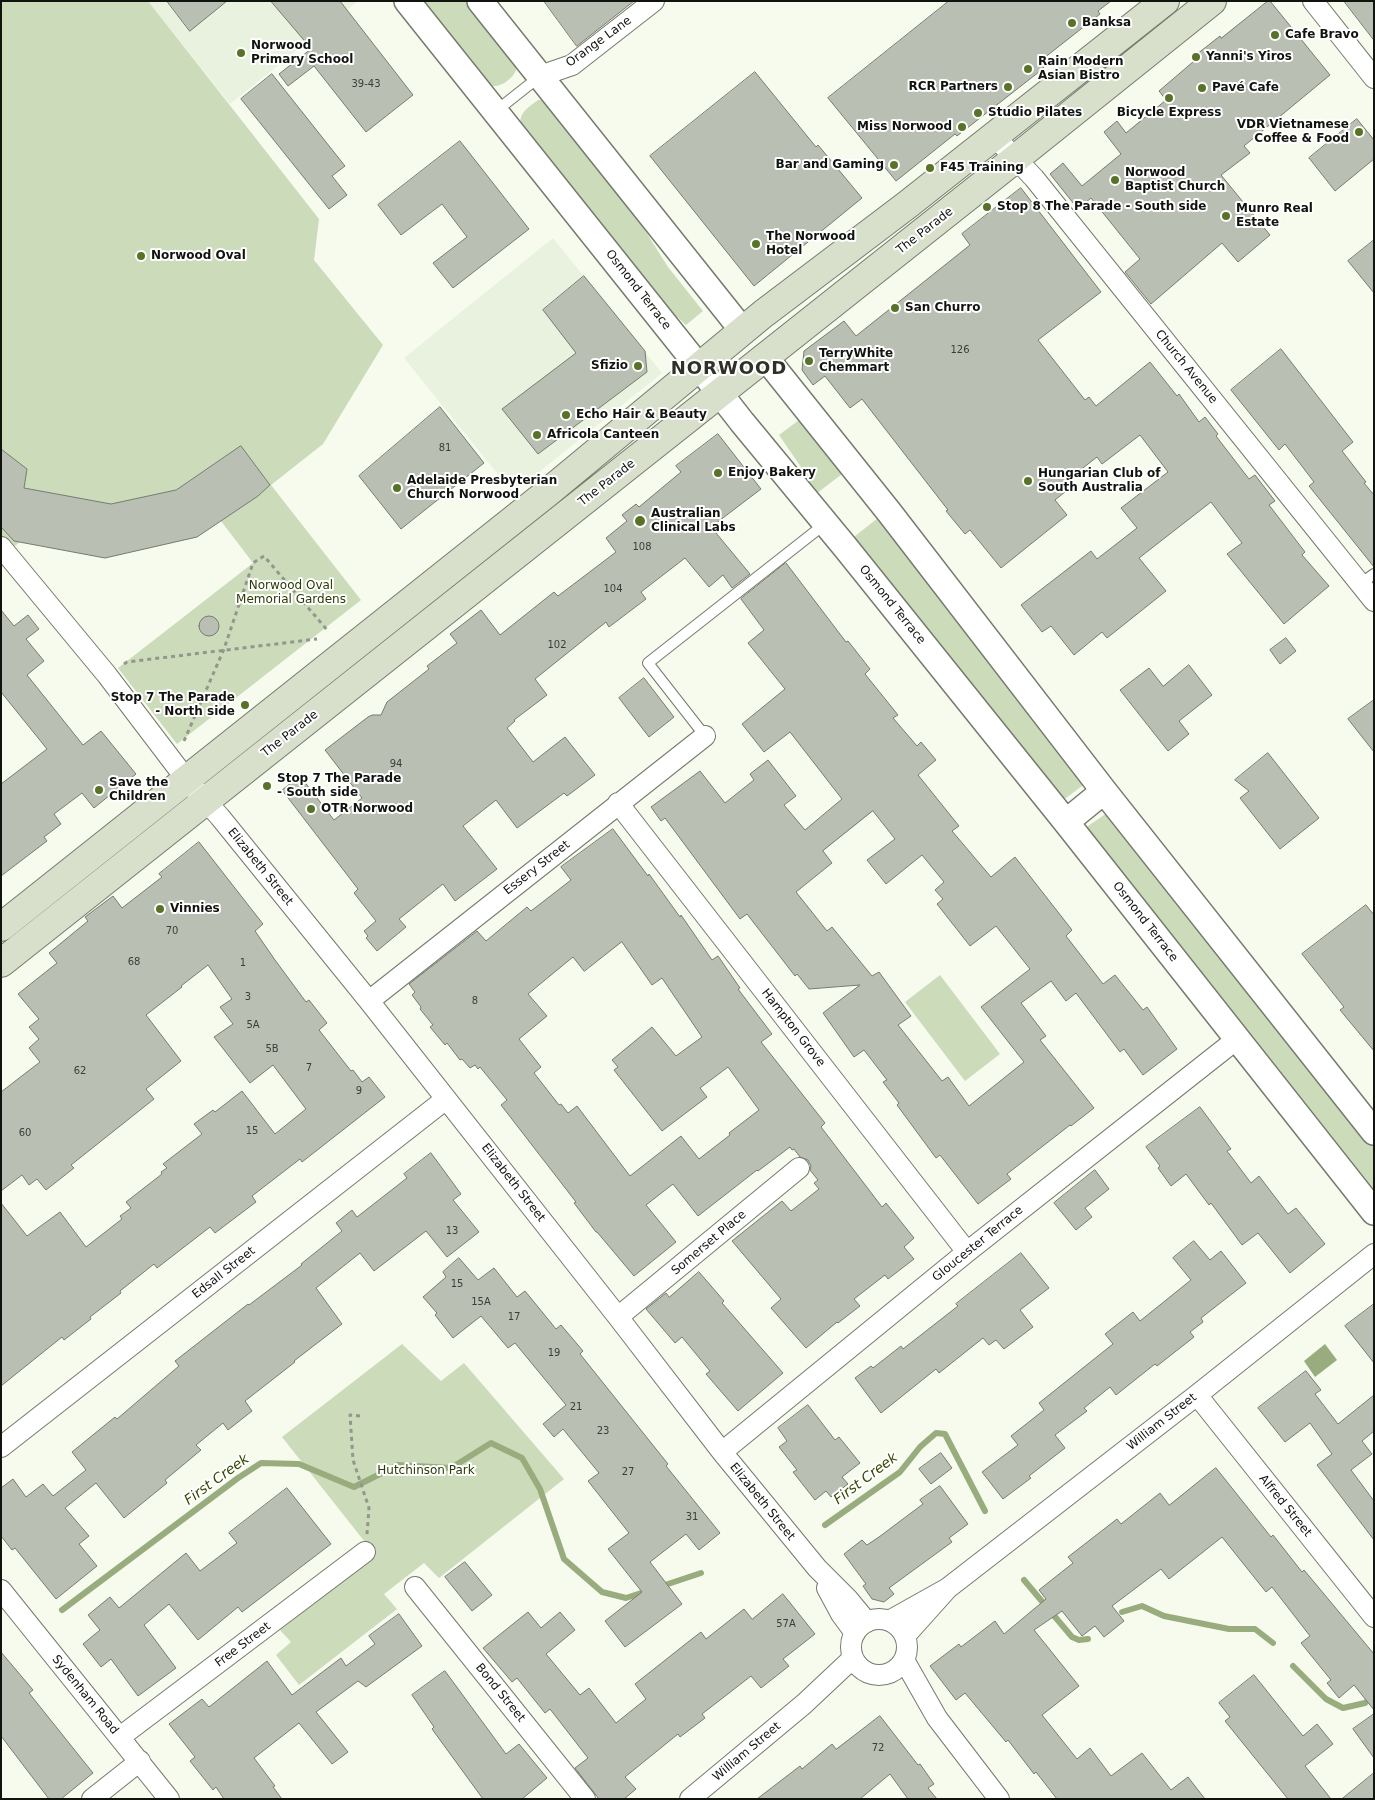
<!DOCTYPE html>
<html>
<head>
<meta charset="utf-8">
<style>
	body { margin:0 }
	#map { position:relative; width:1375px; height:1800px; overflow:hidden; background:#f6fbee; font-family:"DejaVu Sans",sans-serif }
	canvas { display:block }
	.frame { position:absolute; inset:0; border:2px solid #11130f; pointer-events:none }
</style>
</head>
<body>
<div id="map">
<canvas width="1375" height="1800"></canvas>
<div class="frame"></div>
</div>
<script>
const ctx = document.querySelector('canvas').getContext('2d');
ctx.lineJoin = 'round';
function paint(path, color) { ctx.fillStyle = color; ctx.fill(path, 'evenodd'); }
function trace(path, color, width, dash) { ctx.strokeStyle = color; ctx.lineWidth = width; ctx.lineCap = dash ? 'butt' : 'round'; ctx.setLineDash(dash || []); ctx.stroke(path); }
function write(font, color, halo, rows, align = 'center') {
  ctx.font = font + ' "DejaVu Sans",sans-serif'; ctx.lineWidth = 4; ctx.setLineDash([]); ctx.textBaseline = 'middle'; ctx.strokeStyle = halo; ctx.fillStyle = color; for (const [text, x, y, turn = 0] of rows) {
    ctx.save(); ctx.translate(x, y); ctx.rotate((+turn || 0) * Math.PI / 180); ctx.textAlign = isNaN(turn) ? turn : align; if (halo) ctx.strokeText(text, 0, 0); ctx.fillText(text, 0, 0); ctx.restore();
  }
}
const built = new Path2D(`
	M148 1H358L230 104Z
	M553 238 662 373 513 493 404 358Z`);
const green = new Path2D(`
	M1 1H148L319 219 314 260 383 345 323 444 271 485 361 600 177 744 118 668 253 563 221 521 197 537 105 558 20 542 11 549 1 536Z
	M423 1H468L517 65C518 74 503 87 494 86 491 86 489 84 487 82Z
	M538 100H543L624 197 668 267 703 311 686 325 661 302 521 125C518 113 529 107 538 100Z
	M799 420 842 474 816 494 805 473 779 435Z
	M878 518 1083 782 1082 786 1066 798 1062 799 850 540Z
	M1107 813 1374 1143V1200L1086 830 1088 826Z
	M940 975 1000 1054 965 1081 905 1002Z
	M402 1344 441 1381 464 1363 564 1479 439 1578 424 1563 384 1594 397 1609 299 1685 276 1655 291 1642 280 1630 376 1556 282 1437Z`);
const water = new Path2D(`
	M1325 1344 1337 1360 1315 1377 1304 1361Z`);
const stream = new Path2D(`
	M825 1525 900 1472 920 1447 936 1433 945 1434 985 1511
	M1024 1580 1072 1637 1079 1640 1088 1639
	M659 1587 701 1573
	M62 1610 238 1478 261 1463 299 1464 354 1487 398 1465 451 1468 491 1443 522 1458 540 1489 564 1559 602 1592 626 1598 647 1591
	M1122 1612 1142 1606 1164 1616 1229 1629H1255L1273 1643
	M1293 1666 1326 1699 1343 1708 1365 1703 1373 1696`);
const building = new Path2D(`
	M167 1H227L190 31Z
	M271 1H340L413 95 366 132 314 66 288 86 279 74 311 49Z
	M544 1H634L577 46Z
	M949 1H1111L1098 11 1100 14 1039 62 1044 68 957 136 955 134 896 181 828 98Z
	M1268 1H1270L1330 75 1244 146 1250 153 1221 175 1270 235 1238 262 1222 243 1151 304 1125 272 1140 259 1091 198 1078 209 1050 174 1063 163 1082 186 1121 154 1104 132 1117 121 1126 133 1166 100 1159 91 1194 61 1192 58 1220 36 1221 38Z
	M1344 1H1374V40Z
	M755 72 816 147 818 145 862 198 754 286 650 156Z
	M272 74 345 166 332 176 347 195 329 209 241 99Z
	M1357 119 1374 140V159L1335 191 1309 158Z
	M460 141 529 229 453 288 433 263 467 237 442 204 401 235 378 205Z
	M1021 188 1101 292 1038 340 1085 400 1089 397 1096 406 1150 362 1177 396 1179 394 1199 422 1205 417 1218 434 1216 436 1249 479 1255 475 1275 501 1269 505 1305 552 1302 555 1329 586 1284 624 1227 554 1242 543 1211 502 1139 558 1166 591 1107 638 1102 632 1074 655 1051 626 1042 632 1021 605 1091 551 1097 559 1137 528 1121 508 1168 472 1140 435 1102 464 1097 457 1070 478 1075 484 1055 500 1067 515 1001 568 970 530 965 534 946 511 948 510 862 399 850 408 825 376 813 385 802 370 804 351 844 321 856 336 970 245 962 234Z
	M1374 240V293L1348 261Z
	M584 276 645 351 647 372 538 454 502 409 576 353 543 310Z
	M1281 349 1353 442 1342 451 1366 482 1364 483 1374 495V567L1309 486 1314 482 1285 444 1279 450 1231 390Z
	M440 407 484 463 401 529 359 476Z
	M718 434 761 489 711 527 750 574 732 588 723 575 709 587 685 558 641 592 646 599 609 627 606 622 535 679 547 695 514 720 515 721 507 728 533 762 565 737 595 775 567 796 564 793 517 828 496 800 463 826 497 869 455 901 443 884 399 919 406 927 377 951 366 938 368 936 364 931 376 921 354 893 358 889 282 790 300 776 334 820 362 798 325 750 368 717 372 715H381L387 702 429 669 427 666 457 643 450 634 481 610 500 635 554 592 558 596 616 552 606 538 627 521 622 515 636 504 639 507 681 472 676 466Z
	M241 446 270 485 258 496 197 537 105 558 14 541 1 527V449L27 469 24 488 111 504 176 490Z
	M786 563 846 642 848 641 870 669 865 674 898 715 893 718 917 746 921 742 936 760 918 775 959 826 952 831 991 877 1015 857 1072 930 1066 936 1103 984 1115 975 1143 1010 1147 1007 1177 1049 1143 1075 1124 1049 1120 1052 1076 993 1066 1001 1051 981 1021 1003 1046 1036 1040 1040 1094 1108 1071 1126 1070 1125 1007 1174 1011 1179 978 1204 940 1155 936 1158 897 1105 899 1103 883 1082 887 1080 864 1050 854 1057 823 1013 860 985 809 989 797 974 795 976 747 914 740 919 665 818 661 821 651 807 700 771 725 803 754 780 750 774 768 760 796 796 784 805 805 830 842 799 790 732 764 752 742 724 785 689 748 643 764 630 741 599ZM873 811 895 839 867 860 886 884 922 855 944 882 935 890 943 899 937 904 970 946 996 926 1030 969 981 1007 1024 1062 969 1106 948 1077 942 1081 898 1025 911 1016 879 972 872 976 832 927 827 931 796 892 832 863 823 851Z
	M1 610 14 626 28 615 39 629 26 639 44 661 27 675 83 745 101 731 136 774 94 808 82 793 54 814 61 824 44 837 47 841 1 876V784L47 749 1 692Z
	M199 626a10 10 0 1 1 20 0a10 10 0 1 1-20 0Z
	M1286 638 1296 651 1280 664 1270 650Z
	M1189 665 1212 695 1179 721 1189 734 1168 751 1120 690 1149 668 1163 686Z
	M644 678 674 717 649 737 619 698Z
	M1374 700V752L1348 719Z
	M1268 753 1319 818 1280 849 1240 798 1249 791 1235 780Z
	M613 829 648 876 649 874 680 917 681 915 712 960 718 956 740 988 738 989 772 1034 761 1042 825 1123 821 1127 882 1207 886 1203 914 1238 904 1247 914 1259 888 1279 885 1275 854 1299 860 1306 838 1323 837 1322 806 1348 771 1308 781 1299 732 1241 782 1201 791 1211 819 1189 814 1183 818 1180 810 1170 811 1166 808 1160 800 1157 794 1149 792 1150 790 1147 758 1171 757 1170 698 1216 673 1184 646 1205 676 1242 634 1276 597 1232H596L574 1203 576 1202 501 1105 507 1100 480 1067 478 1069 475 1065 470 1068 462 1059 460 1060 447 1043 445 1045 430 1027 433 1025 420 1009 421 1007 412 995 415 992 409 984 477 931 486 941 527 907 531 911 571 880 561 867ZM622 942 652 985 662 978 702 1037 676 1056 652 1027 612 1060 618 1067 614 1070 662 1131 707 1097 700 1088 728 1067 759 1110 729 1133 730 1135 699 1159 681 1136 630 1176 577 1106 568 1113 561 1104 559 1105 534 1073 541 1067 519 1039 547 1016 528 994 573 957 584 971Z
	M199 842 263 924 255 931 275 960 306 1002 309 1000 327 1023 319 1030 351 1071 353 1070 362 1082 369 1077 385 1097 302 1162 300 1159 252 1196 256 1202 215 1233 210 1227 157 1268 154 1264 120 1291 121 1293 90 1317 91 1319 64 1340 62 1337 1 1386V1203L27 1236 60 1212 86 1247 122 1219 120 1216 131 1208 126 1202 162 1174 161 1172 167 1168 163 1164 202 1134 194 1124 213 1110 215 1112 242 1091 275 1134 306 1109 273 1065 250 1083 214 1037 233 1024 220 1007 232 999 208 965 181 986 182 987 146 1015 181 1061 146 1089 154 1099 71 1165 74 1168 46 1190 37 1179 29 1185 22 1175 1 1191V1092L40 1062 29 1048 39 1039 29 1027 39 1019 18 994 57 963 49 953 88 921 85 917 113 896 122 908 162 877 159 874Z
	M1366 905 1374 915V1051L1340 1010 1344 1007 1302 954Z
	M1200 1107 1231 1149 1227 1151 1251 1183 1259 1176 1288 1214 1296 1208 1325 1244 1290 1273 1258 1233 1242 1245 1211 1203 1209 1205 1186 1174 1171 1186 1158 1168 1160 1166 1146 1147Z
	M431 1153 461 1194 453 1200 479 1232 447 1257 426 1231 374 1271 360 1253 316 1288 342 1324 294 1361 295 1362 245 1401 252 1411 228 1430 223 1423 196 1445 201 1450 165 1480 167 1483 124 1518 96 1483 65 1508 89 1536 79 1544 97 1566 56 1599 15 1548 12 1550 1 1536V1488L13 1479 26 1497 43 1484 53 1496 86 1470 72 1452 115 1417 117 1419 179 1366 175 1361 248 1304 249 1305 302 1265 301 1264 342 1231 336 1223 352 1210 357 1217 407 1178 404 1174Z
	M1095 1170 1109 1189 1085 1208 1092 1217 1076 1230 1054 1203Z
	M1194 1241 1210 1260 1221 1251 1246 1283 1201 1318 1203 1322 1190 1332 1194 1337 1157 1366 1155 1364 1116 1395 1110 1387 1084 1408 1087 1411 1055 1435 1065 1448 1029 1476 1031 1478 1003 1499 982 1472 1018 1445 1011 1436 1044 1410 1039 1403 1113 1344 1105 1334 1133 1312 1140 1321 1191 1280 1173 1258Z
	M1021 1253 1049 1288 1020 1310 1033 1327 1004 1349 996 1340 989 1345 983 1338 939 1373 936 1369 881 1413 855 1378 871 1366 873 1368 901 1346 903 1349 958 1306 956 1304Z
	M459 1258 478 1280 494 1268 517 1297 525 1291 556 1329 561 1325 583 1351 580 1354 668 1464 666 1466 720 1533 699 1550 686 1534 650 1562 682 1604 625 1647 605 1621 642 1592 608 1549 629 1533 588 1481 599 1473 563 1429 554 1437 543 1424 566 1405 515 1343 508 1348 481 1316 453 1338 435 1315 437 1313 423 1297 446 1277 443 1272Z
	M699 1272 724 1301 722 1303 783 1373 738 1411 706 1374 710 1371 682 1337 675 1343 646 1309 666 1293 669 1297Z
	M1374 1304V1363L1345 1326Z
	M1306 1371 1321 1390 1315 1394 1338 1424 1374 1395V1431L1362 1441 1372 1454 1351 1470 1374 1501V1540L1317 1465 1332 1454 1310 1423 1285 1442 1258 1408Z
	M808 1405 835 1440 839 1437 860 1463 842 1477 848 1484 831 1497 826 1491 815 1500 793 1472 797 1470 779 1447 787 1441 778 1428Z
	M941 1453 952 1468 931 1484 919 1469Z
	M1216 1468 1271 1537 1273 1535 1302 1572 1304 1570 1374 1654V1710L1354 1685 1339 1698 1327 1683 1331 1680 1301 1643 1310 1636 1272 1587 1266 1592 1222 1537 1169 1579 1161 1569 1112 1606 1124 1621 1104 1637 1095 1626 1082 1636 1062 1611 1034 1630 1079 1686 1042 1715 1077 1759 1090 1748 1111 1776 1142 1753 1171 1790 1188 1777 1205 1799H1057L1036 1772 1034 1774 1008 1740 1006 1742 965 1693 956 1700 930 1666 959 1644 961 1647 995 1621 1004 1634 1046 1599 1039 1590 1073 1563 1068 1557 1117 1519 1121 1524 1160 1493 1169 1505Z
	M940 1486 968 1524 949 1538 952 1542 889 1588 894 1594 884 1602 872 1599 863 1586 866 1584 844 1554 862 1540 867 1545 879 1537 923 1504 920 1500Z
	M287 1488 331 1544 242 1612 238 1607 198 1640 169 1604 144 1625 176 1668 138 1696 111 1659 101 1667 83 1644 100 1630 88 1615 110 1597 119 1608 186 1553 200 1571 237 1543 229 1533Z
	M465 1562 492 1595 472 1611 445 1577Z
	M783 1594 815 1634 783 1659 789 1666 761 1688 751 1676 702 1714 705 1718 680 1737 678 1734 625 1777 636 1789 624 1799H599L575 1768 588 1758 550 1709 545 1713 517 1678 512 1682 483 1648 528 1612 541 1628 560 1612 575 1630 546 1654 580 1695 589 1688 616 1723 646 1699 635 1684 688 1642 701 1632 706 1639 744 1609 752 1619Z
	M399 1614 422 1646 366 1687 358 1681 316 1712 348 1752 332 1764 299 1723 254 1758 275 1786 273 1787 282 1799H224L216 1787 213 1790 190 1761 195 1757 169 1724 202 1699 209 1707 267 1661 292 1695 341 1658 346 1666 375 1644 369 1636Z
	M1 1652 33 1690 29 1693 93 1773 61 1799H49L1 1736Z
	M445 1671 506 1754 519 1744 547 1778 522 1799H483L432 1729 434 1727 412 1695Z
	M1254 1675 1303 1736 1317 1724 1333 1744 1305 1766 1331 1799H1288L1225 1721 1230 1717 1219 1703Z
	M1374 1714V1758L1353 1729Z
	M880 1716 918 1765 920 1764 934 1784 928 1788 937 1799H908L890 1774 860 1799H757L800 1766 802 1769 832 1744 836 1749Z
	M1374 1773V1799H1342Z`);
const path = new Path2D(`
	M124 664 127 662 317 639
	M184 741 224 649 253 563 264 556 328 631
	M360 1416 350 1415 353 1460 369 1508 367 1534`);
const service = new Path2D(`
	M496 111 539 77
	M1360 584 1374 574
	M705 736 648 663 826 523`);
const minor = new Path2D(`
	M1313 1 1374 78
	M540 76 572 65 654 1
	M994 136 1034 178 1374 601
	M1 547 107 675 186 779 220 817 369 1001 618 1317 722 1452 817 1568 848 1599 867 1622
	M618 803 967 1252
	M369 1001 705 736
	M618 1317 799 1168
	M1197 1395 1374 1617
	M1 1447 446 1099
	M722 1452 967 1252 1237 1039
	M415 1587 585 1799
	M827 1588 841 1614 855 1633
	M948 1588 1197 1395 1374 1254
	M1 1590 169 1799
	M851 1647a28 28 0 1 1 56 0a28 28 0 1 1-56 0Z
	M889 1621 948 1588 905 1636
	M904 1660 937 1718 999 1799
	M120 1737 365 1552
	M92 1799 140 1761
	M690 1799 804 1704 853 1658`);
const tertiary = new Path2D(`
	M407 1 699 367 742 422 846 548 1066 822 1374 1212
	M480 1 743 331
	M765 357 889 512 1104 791 1374 1132
	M1066 822 1104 791`);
const secondary = new Path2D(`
	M1 927 547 493 763 314 907 205 1165 1
	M1 963 1015 159 1212 1`);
const markers = [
	[1072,23,5,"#587327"],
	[1275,35,5,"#587327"],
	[241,53,5,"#587327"],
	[1196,57,5,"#587327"],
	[1028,69,5,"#587327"],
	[1008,87,5,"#587327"],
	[1202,88,5,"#587327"],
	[1169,98,5,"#587327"],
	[978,113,5,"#587327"],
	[962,127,5,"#587327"],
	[1359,132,5,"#587327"],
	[894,165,5,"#587327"],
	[930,168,5,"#587327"],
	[1115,180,5,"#587327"],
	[987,207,5,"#587327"],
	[1226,216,5,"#587327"],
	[756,244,5,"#587327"],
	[141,256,5,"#587327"],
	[895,308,5,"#587327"],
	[809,361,5,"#587327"],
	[638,366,5,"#587327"],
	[566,415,5,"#587327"],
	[537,435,5,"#587327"],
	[718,473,5,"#587327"],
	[1028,481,5,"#587327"],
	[397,488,5,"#587327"],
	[640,521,6,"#587327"],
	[245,705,5,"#587327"],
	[267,786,5,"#587327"],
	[99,790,5,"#587327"],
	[311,809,5,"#587327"],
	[160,909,5,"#587327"]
];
const numberNames = [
	["39-43",366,84],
	["126",960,350],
	["81",445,448],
	["108",642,547],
	["104",613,589],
	["102",557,645],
	["94",396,764],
	["70",172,931],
	["68",134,962],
	["1",243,963],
	["3",248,997],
	["8",475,1001],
	["5A",253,1025],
	["5B",272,1049],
	["7",309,1068],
	["62",80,1071],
	["9",359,1091],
	["15",252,1131],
	["60",25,1133],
	["13",452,1231],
	["15",457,1284],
	["15A",481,1302],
	["17",514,1317],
	["19",554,1353],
	["21",576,1407],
	["23",603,1431],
	["27",628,1472],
	["31",692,1517],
	["57A",786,1624],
	["72",878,1748]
];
const poiNames = [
	["Banksa",1082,23],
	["Cafe Bravo",1285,35],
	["Norwood",251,46],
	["Primary School",251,60],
	["Yanni's Yiros",1206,57],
	["Rain Modern",1038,62],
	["Asian Bistro",1038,76],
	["RCR Partners",998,87,"right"],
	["Pavé Cafe",1212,88],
	["Studio Pilates",988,113],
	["Bicycle Express",1169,113,"center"],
	["VDR Vietnamese",1349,125,"right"],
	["Coffee & Food",1349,139,"right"],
	["Miss Norwood",952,127,"right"],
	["Bar and Gaming",884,165,"right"],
	["F45 Training",940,168],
	["Norwood",1125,173],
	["Baptist Church",1125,187],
	["Stop 8 The Parade - South side",997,207],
	["Munro Real",1236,209],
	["Estate",1236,223],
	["The Norwood",766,237],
	["Hotel",766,251],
	["Norwood Oval",151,256],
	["San Churro",905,308],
	["TerryWhite",819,354],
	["Chemmart",819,368],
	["Sfizio",628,366,"right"],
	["Echo Hair & Beauty",576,415],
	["Africola Canteen",547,435],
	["Enjoy Bakery",728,473],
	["Hungarian Club of",1038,474],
	["South Australia",1038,488],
	["Adelaide Presbyterian",407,481],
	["Church Norwood",407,495],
	["Australian",651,514],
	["Clinical Labs",651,528],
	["Stop 7 The Parade",235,698,"right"],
	["- North side",235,712,"right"],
	["Stop 7 The Parade",277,779],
	["- South side",277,793],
	["Save the",109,783],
	["Children",109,797],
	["OTR Norwood",321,809],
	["Vinnies",170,909]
];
const streetNames = [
	["Orange Lane",599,42,-36],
	["The Parade",925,231,-38],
	["Osmond Terrace",638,290,52],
	["Church Avenue",1186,367,51],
	["The Parade",607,483,-38],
	["Osmond Terrace",892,605,51],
	["The Parade",290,734,-38],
	["Elizabeth Street",260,867,51],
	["Essery Street",537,868,-38],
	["Osmond Terrace",1145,922,52],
	["Hampton Grove",793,1028,52],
	["Elizabeth Street",513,1183,52],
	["Somerset Place",709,1243,-40],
	["Gloucester Terrace",978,1244,-39],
	["Edsall Street",224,1273,-38],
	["William Street",1162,1422,-38],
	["Elizabeth Street",762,1502,51],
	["Alfred Street",1285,1506,51],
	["Free Street",243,1645,-37],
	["Bond Street",500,1693,51],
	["Sydenham Road",85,1695,51],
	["William Street",747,1752,-40]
];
const parkNames = [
	["Norwood Oval",291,586],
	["Memorial Gardens",291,600],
	["Hutchinson Park",426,1471]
];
const waterNames = [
	["First Creek",866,1479,-37],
	["First Creek",217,1480,-36]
];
const districtNames = [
	["NORWOOD",729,369]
];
paint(built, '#e9f2de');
paint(green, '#ccdbb9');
paint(water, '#99ac7e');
trace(stream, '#99ac7e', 6);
paint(building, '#babfb3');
trace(building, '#777c71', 1);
trace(service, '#757a6e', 12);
trace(minor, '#757a6e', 22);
trace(tertiary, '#757a6e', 28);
trace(secondary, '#757a6e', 30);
trace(path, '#93968d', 3, [4, 4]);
trace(service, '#fff', 10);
trace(minor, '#fff', 20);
trace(tertiary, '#fff', 25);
trace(secondary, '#d8e0cb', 28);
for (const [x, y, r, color] of markers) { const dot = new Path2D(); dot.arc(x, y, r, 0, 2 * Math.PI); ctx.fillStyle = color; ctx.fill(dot); trace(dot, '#fff', 2); }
write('10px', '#3b3e38', null, numberNames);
write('bold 12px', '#11130f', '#fff', poiNames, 'left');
write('12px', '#11130f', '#fff', streetNames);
write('12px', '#2a3b05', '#fff', parkNames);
write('italic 14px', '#344a00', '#fff', waterNames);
ctx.letterSpacing = '1px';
write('bold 18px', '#2d3127', '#fff', districtNames);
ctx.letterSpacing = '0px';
</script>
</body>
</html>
